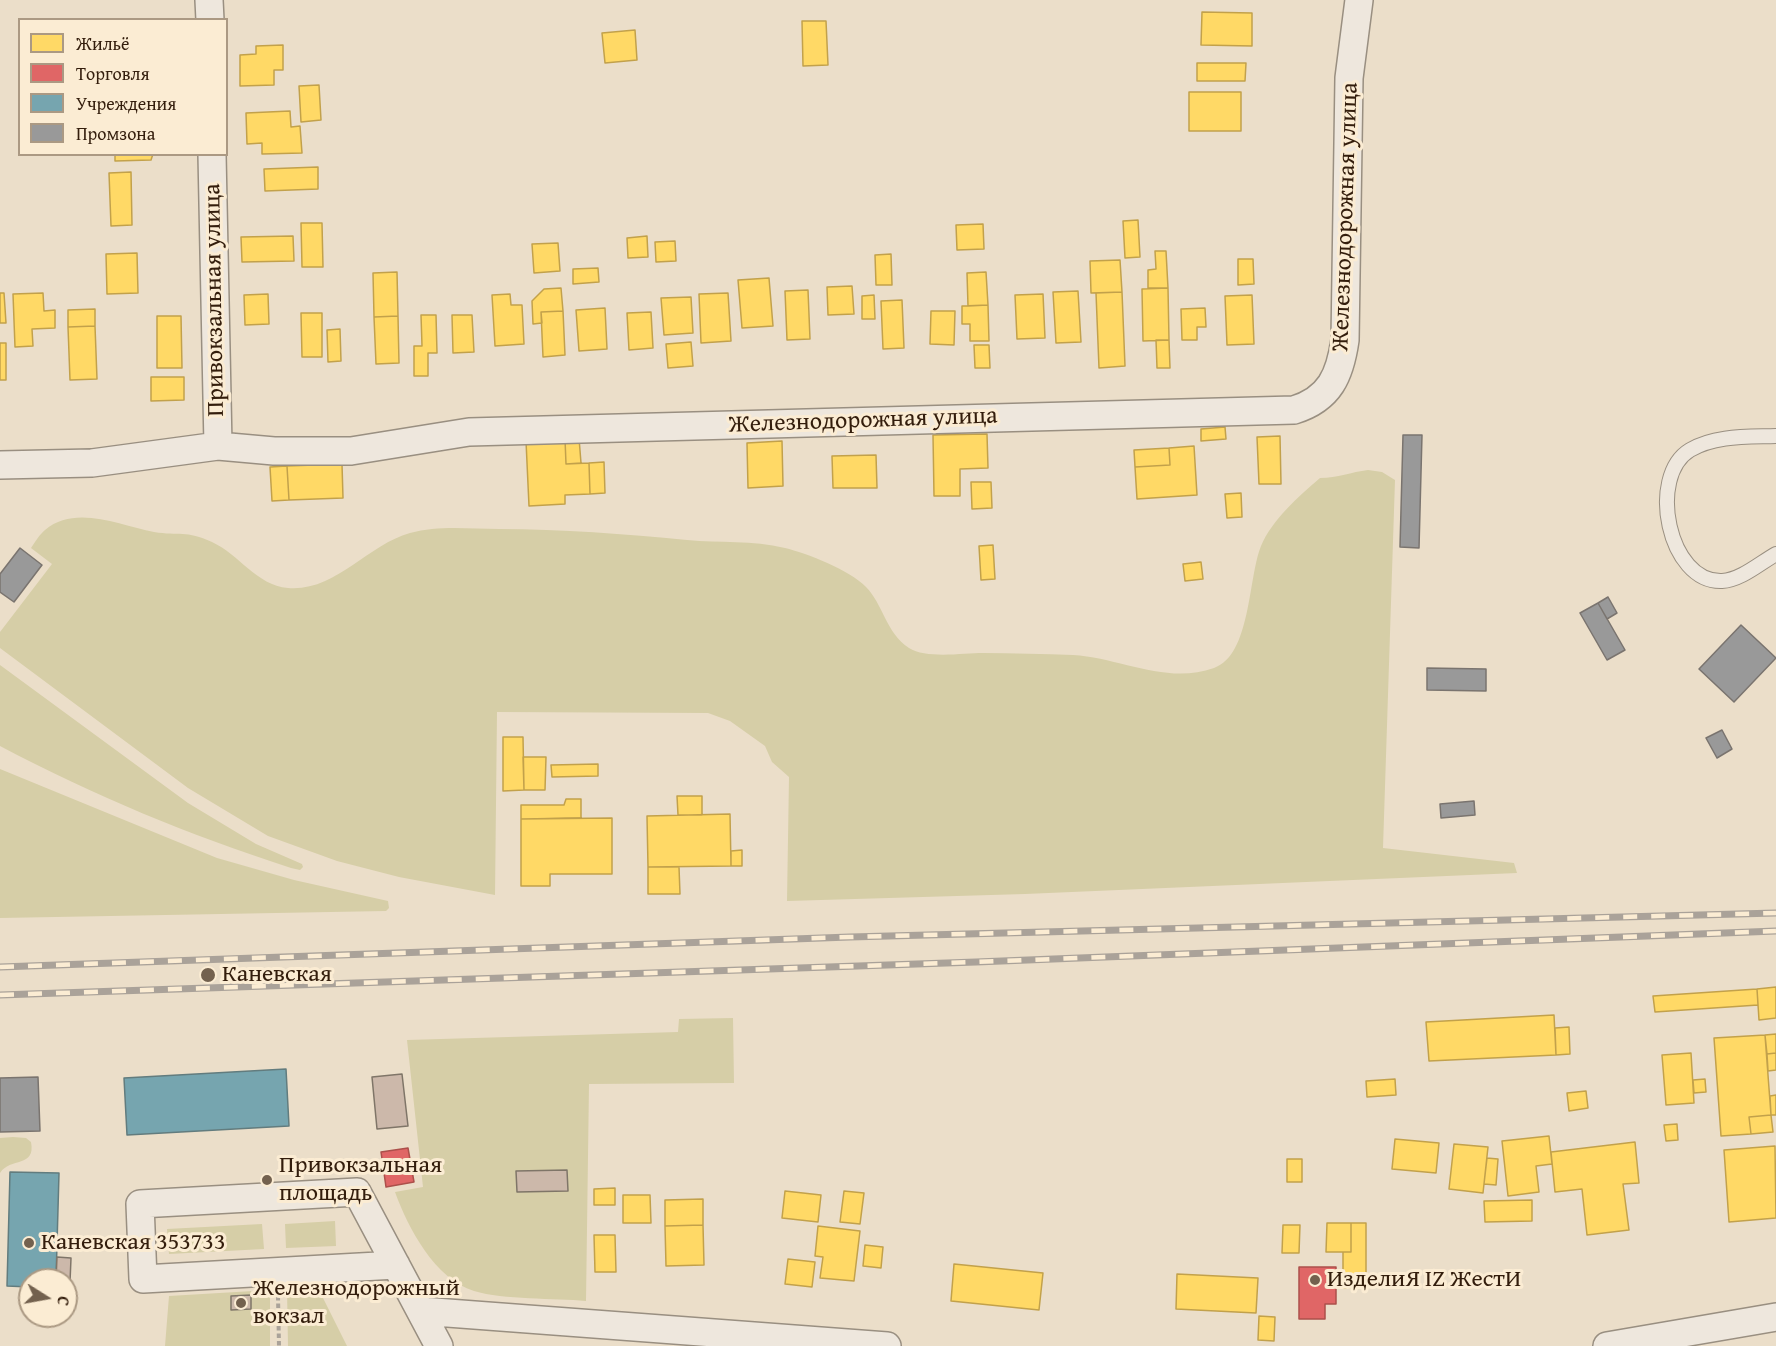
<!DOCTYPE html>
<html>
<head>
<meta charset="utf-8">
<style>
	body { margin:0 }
	#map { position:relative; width:1776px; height:1346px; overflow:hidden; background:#ebdec9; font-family:"Gentium Book Plus",serif }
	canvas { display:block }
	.legend { position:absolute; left:18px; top:18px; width:210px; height:138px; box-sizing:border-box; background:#fbecd3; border:2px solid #ab9983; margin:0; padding:8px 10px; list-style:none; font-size:18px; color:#331d0c }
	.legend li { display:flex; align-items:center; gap:12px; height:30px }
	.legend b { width:30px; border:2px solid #ab9983 }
	.north { position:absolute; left:18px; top:1268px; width:60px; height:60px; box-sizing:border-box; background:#fbecd3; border:2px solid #ab9983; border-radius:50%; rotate:101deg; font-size:16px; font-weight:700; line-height:24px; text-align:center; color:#331d0c }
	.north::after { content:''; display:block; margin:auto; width:21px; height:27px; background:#73614e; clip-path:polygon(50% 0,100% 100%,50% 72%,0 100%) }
</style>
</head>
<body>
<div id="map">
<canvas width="1776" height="1346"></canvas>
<ul class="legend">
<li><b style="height:16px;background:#ffd966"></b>Жильё</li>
<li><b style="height:16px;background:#e06666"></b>Торговля</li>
<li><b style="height:16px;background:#76a5af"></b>Учреждения</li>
<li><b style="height:16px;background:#999"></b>Промзона</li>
</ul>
<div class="north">С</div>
</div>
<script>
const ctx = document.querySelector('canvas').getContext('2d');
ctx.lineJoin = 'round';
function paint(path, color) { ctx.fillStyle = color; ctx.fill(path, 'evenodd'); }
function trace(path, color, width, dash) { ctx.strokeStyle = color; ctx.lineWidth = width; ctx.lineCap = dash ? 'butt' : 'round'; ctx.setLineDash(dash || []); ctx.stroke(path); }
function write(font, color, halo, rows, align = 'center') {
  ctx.font = font + ' "Gentium Book Plus",serif'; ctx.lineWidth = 6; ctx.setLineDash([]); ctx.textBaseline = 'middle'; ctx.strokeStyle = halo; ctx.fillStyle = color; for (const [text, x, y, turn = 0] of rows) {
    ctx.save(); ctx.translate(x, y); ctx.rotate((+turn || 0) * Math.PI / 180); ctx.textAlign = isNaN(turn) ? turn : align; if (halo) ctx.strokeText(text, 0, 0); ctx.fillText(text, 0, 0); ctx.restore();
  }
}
const green = new Path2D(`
	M1368 470 1382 472 1395 480 1383 848 1514 863 1517 873 1025 894 787 901 789 777 772 762 765 746 730 721 708 713 497 712 495 895 399 877 337 861 268 836 188 788 0 648V632L52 564 31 548C35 542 40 534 45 530 76 504 121 526 154 532 179 536 186 530 212 542 240 555 256 585 288 588 335 592 367 545 410 533 439 525 469 529 499 529 562 529 625 534 687 540 720 543 752 540 785 548 806 553 850 570 866 587 883 604 886 633 909 648 926 659 963 653 983 653 1013 653 1044 654 1073 655 1121 658 1167 685 1214 668 1251 655 1248 578 1261 546 1272 520 1299 496 1320 478 1338 478 1351 472 1368 470Z
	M0 665 188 803 256 844 302 864 303 867 300 870 291 868C187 834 97 797 0 746Z
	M0 769 217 858 294 880 388 901 389 908 386 911 0 918Z
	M733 1018 734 1083 589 1084 586 1301C554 1298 504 1300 474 1291 435 1279 408 1228 395 1192L423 1187 407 1040 678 1032 679 1019Z
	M13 1137 26 1138 31 1142C36 1168 10 1157 0 1173V1138Z
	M335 1221 336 1246 286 1248 285 1224Z
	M262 1224 264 1249 169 1254 167 1229Z
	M318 1288 347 1346H288L287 1289Z
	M270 1290V1346H165L169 1296Z`);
const homes = new Path2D(`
	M1202 12 1252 13V46L1201 45Z
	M802 21H826L828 65 803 66Z
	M635 30 637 60 605 63 602 33Z
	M283 45V70H274V85L240 86V55L256 54V46Z
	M1197 63H1246L1245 81H1197Z
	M319 85 321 120 301 122 299 86Z
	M1189 92H1241V131H1189Z
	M290 111 291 127 300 126 302 153 262 154V143L247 144 246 113Z
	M115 154H153L151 160 115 161Z
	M318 167V189L265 191 264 169Z
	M131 172 132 225 111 226 109 173Z
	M1138 220 1140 257 1125 258 1123 221Z
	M301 223H322L323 267H302Z
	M983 224 984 249 957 250 956 225Z
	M293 236 294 261 242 262 241 237Z
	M647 236 648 257 628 258 627 238Z
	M675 241 676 261 656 262 655 242Z
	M558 243 560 271 534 273 532 244Z
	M1155 251H1166L1168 288H1148V270L1156 269Z
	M137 253 138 293 107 294 106 254Z
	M891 254 892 285H876L875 255Z
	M1238 259H1253L1254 284 1238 285Z
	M1120 260 1122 292 1091 293 1090 261Z
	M598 268 599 282 573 284V269Z
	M397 272 398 316 374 317 373 273Z
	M986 272 988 305 968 306 967 273Z
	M769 278 773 326 742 328 738 280Z
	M852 286 854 314 828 315 827 287Z
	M561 288 563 311 541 312 542 323 533 324 532 301 544 289Z
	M1168 288 1169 340 1143 341 1142 289Z
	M808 290 810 339 787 340 785 291Z
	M1078 291 1081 342 1056 343 1053 292Z
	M1122 292 1125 366 1099 368 1096 293Z
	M0 293H4L6 323H0Z
	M43 293 44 311 55 310V328L32 329 33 346 15 347 13 294Z
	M728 293 731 341 701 343 699 294Z
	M268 294 269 324 245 325 244 295Z
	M510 294 511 305H522L524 344 495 346 492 295Z
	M1043 294 1045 338 1017 339 1015 295Z
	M874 295 875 319H862V296Z
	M1252 295 1254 344 1227 345 1225 296Z
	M691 297 693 333 664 335 661 298Z
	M902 300 904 348 883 349 881 301Z
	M988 305 989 341H970V324H962V306Z
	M605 308 607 349 579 351 576 310Z
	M1205 308 1206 327H1197V340H1182L1181 309Z
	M95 309V326L68 327V310Z
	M563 311 565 355 543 357 541 312Z
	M931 311H955L954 345 930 344Z
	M651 312 653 348 629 350 627 313Z
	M301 313H322V357H302Z
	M421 315H436L437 353H428V376H414V346H422Z
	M452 315H472L474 352 453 353Z
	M157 316H181L182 368H157Z
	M398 316 399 363 376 364 374 317Z
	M95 326 97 379 70 380 68 327Z
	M340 329 341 361 328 362 327 330Z
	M1156 340H1169L1170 368H1157Z
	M691 342 693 366 668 368 666 344Z
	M0 343H6V380H0Z
	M974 345H989L990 368H975Z
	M151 377H184V400L151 401Z
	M1225 427 1226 439 1201 441V429Z
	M987 434 988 468 960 469V496H934L933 435Z
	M1280 436 1281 484H1259L1257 437Z
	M579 438 581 463 566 464 565 439Z
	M565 439 566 464 589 463 590 494 565 495V504L529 506 526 441Z
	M782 441 783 486 748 488 747 443Z
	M1194 446 1197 495 1137 499 1135 467 1170 465 1169 448Z
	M1169 448 1170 465 1135 467 1134 450Z
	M876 455 877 488H833L832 456Z
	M604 462 605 493 590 494 589 463Z
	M342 464 343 498 289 500 287 466Z
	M287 466 289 500 272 501 270 467Z
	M971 482H991L992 508 972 509Z
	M1241 493 1242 517 1227 518 1225 494Z
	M993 545 995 579 981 580 979 546Z
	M1201 562 1203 579 1185 581 1183 564Z
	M503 737H523L524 790 503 791Z
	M523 757H546L545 790H524Z
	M598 764V776L552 777 551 765Z
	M677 796H702V815H678Z
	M566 799H581V818L521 819V805H564Z
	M730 814 731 866 648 867 647 816Z
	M612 818V874H550V886H521V819Z
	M742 850V866H731V851Z
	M648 867H679L680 894H648Z
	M1776 987V1018L1759 1020 1757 989Z
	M1757 989 1758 1005 1655 1012 1653 996Z
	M1554 1015 1556 1055 1429 1061 1426 1022Z
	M1569 1027 1570 1054 1556 1055 1555 1028Z
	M1776 1034V1053L1767 1054 1765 1035Z
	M1765 1035 1771 1115 1749 1117 1751 1134 1721 1136 1714 1038Z
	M1691 1053 1694 1103 1666 1105 1662 1055Z
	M1776 1053V1070L1768 1071 1767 1054Z
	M1395 1079 1396 1095 1367 1097 1366 1081Z
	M1705 1079 1706 1092 1694 1093 1693 1080Z
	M1586 1091 1588 1108 1569 1111 1567 1093Z
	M1776 1095V1115H1771L1770 1096Z
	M1771 1115 1773 1132 1751 1134 1749 1117Z
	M1677 1124 1678 1140 1666 1141 1664 1125Z
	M1549 1136 1552 1164 1536 1166 1539 1192 1508 1196 1502 1141Z
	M1395 1139 1439 1143 1436 1173 1392 1169Z
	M1635 1142 1639 1183 1623 1184 1629 1230 1587 1235 1582 1189 1555 1192 1551 1152Z
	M1454 1144 1488 1147 1483 1193 1449 1189Z
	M1775 1146 1776 1218 1729 1222 1724 1150Z
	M1487 1158 1498 1159 1496 1185 1484 1184Z
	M1287 1159H1302V1182H1287Z
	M615 1188V1205H594V1189Z
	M785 1191 821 1195 818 1222 782 1218Z
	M844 1191 864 1193 860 1224 840 1222Z
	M623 1195H650L651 1223H623Z
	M703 1199V1225L665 1226V1200Z
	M1532 1200V1221L1485 1222 1484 1201Z
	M1327 1223H1351V1252H1326Z
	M1351 1223H1366V1287L1343 1288V1252H1351Z
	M703 1225 704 1265 666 1266 665 1226Z
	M1283 1225H1300L1299 1253H1282Z
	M818 1226 860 1231 854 1281 820 1278 823 1257 815 1256Z
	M594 1235H615L616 1272H595Z
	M865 1245 883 1247 881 1268 863 1266Z
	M788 1259 815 1262 812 1287 785 1284Z
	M954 1264 1043 1273 1039 1310 951 1301Z
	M1177 1274 1258 1278 1256 1313 1176 1309Z
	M1259 1316 1275 1317 1274 1341 1258 1340Z`);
const shops = new Path2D(`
	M408 1148 414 1182 386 1187 381 1152Z
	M1299 1267H1336V1304H1325V1319H1299Z`);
const public = new Path2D(`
	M286 1069 289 1126 127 1135 124 1078Z
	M10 1172 59 1173 56 1280H30V1287L7 1286Z`);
const industry = new Path2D(`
	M1403 435H1422L1419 548 1400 547Z
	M20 548 42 565 14 602 0 592V574Z
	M1608 597 1617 613 1607 619 1598 603Z
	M1598 603 1625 650 1607 660 1580 613Z
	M1741 625 1776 658 1734 702 1699 669Z
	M1427 668 1486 669V691L1427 690Z
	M1722 730 1732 749 1717 758 1706 738Z
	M1474 801 1475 815 1441 818 1440 804Z
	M38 1077 40 1131 0 1132V1078Z`);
const building = new Path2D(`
	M402 1074 408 1126 377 1129 372 1077Z
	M567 1170 568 1191 517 1192 516 1171Z
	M57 1257 71 1258 70 1282 56 1280Z
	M251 1295V1309L231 1310V1296Z`);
const path = new Path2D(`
	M278 1296 279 1346`);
const lane = new Path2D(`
	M1776 436C1748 437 1715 435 1690 450 1647 476 1668 583 1722 581 1741 580 1760 563 1776 554`);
const street = new Path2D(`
	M209 0 210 20
	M212 154 218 446
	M0 465 92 463 218 446 274 451H351L469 432 1294 410C1330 399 1340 375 1345 340L1349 78 1359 0
	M396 1265 143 1279 140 1204 357 1192C384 1243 412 1295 439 1346
	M421 1311 887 1346
	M1607 1346 1776 1317`);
const rail = new Path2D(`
	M0 967 850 937 1776 913
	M0 995 976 962 1776 931`);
const markers = [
	[208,975,8,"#73614e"],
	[267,1180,6,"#73614e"],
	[29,1243,6,"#73614e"],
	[1315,1280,6,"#73614e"],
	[241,1303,6,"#73614e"]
];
const streetNames = [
	["Железнодорожная улица",1346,217,-88],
	["Привокзальная улица",215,300,-91],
	["Железнодорожная улица",863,421,-2]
];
const poiNames = [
	["Каневская",222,975],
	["Привокзальная",279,1166],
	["площадь",279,1194],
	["Каневская 353733",41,1243],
	["ИзделиЯ IZ ЖестИ",1327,1280],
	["Железнодорожный",253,1289],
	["вокзал",253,1317]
];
paint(green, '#d6cea7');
paint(homes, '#ffd966');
trace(homes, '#c2a14b', 1.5);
paint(shops, '#e06666');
trace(shops, '#ac504b', 1.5);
paint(public, '#76a5af');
trace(public, '#627c7e', 1.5);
paint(industry, '#999');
trace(industry, '#7a746f', 1.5);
paint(building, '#ccb8aa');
trace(building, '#7f7568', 1.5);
trace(lane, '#998f81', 16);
trace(street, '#998f81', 30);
trace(path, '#aaa299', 4, [4.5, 3]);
trace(lane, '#eee7dd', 14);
trace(street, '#eee7dd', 27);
trace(rail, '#aaa299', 7);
trace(rail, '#fbecd3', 4.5, [14]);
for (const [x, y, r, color] of markers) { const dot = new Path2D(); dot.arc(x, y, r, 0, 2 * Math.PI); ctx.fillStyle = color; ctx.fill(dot); trace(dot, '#fbecd3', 2); }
write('24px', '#331d0c', '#fbecd3', streetNames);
write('24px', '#331d0c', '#fbecd3', poiNames, 'left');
</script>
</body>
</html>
